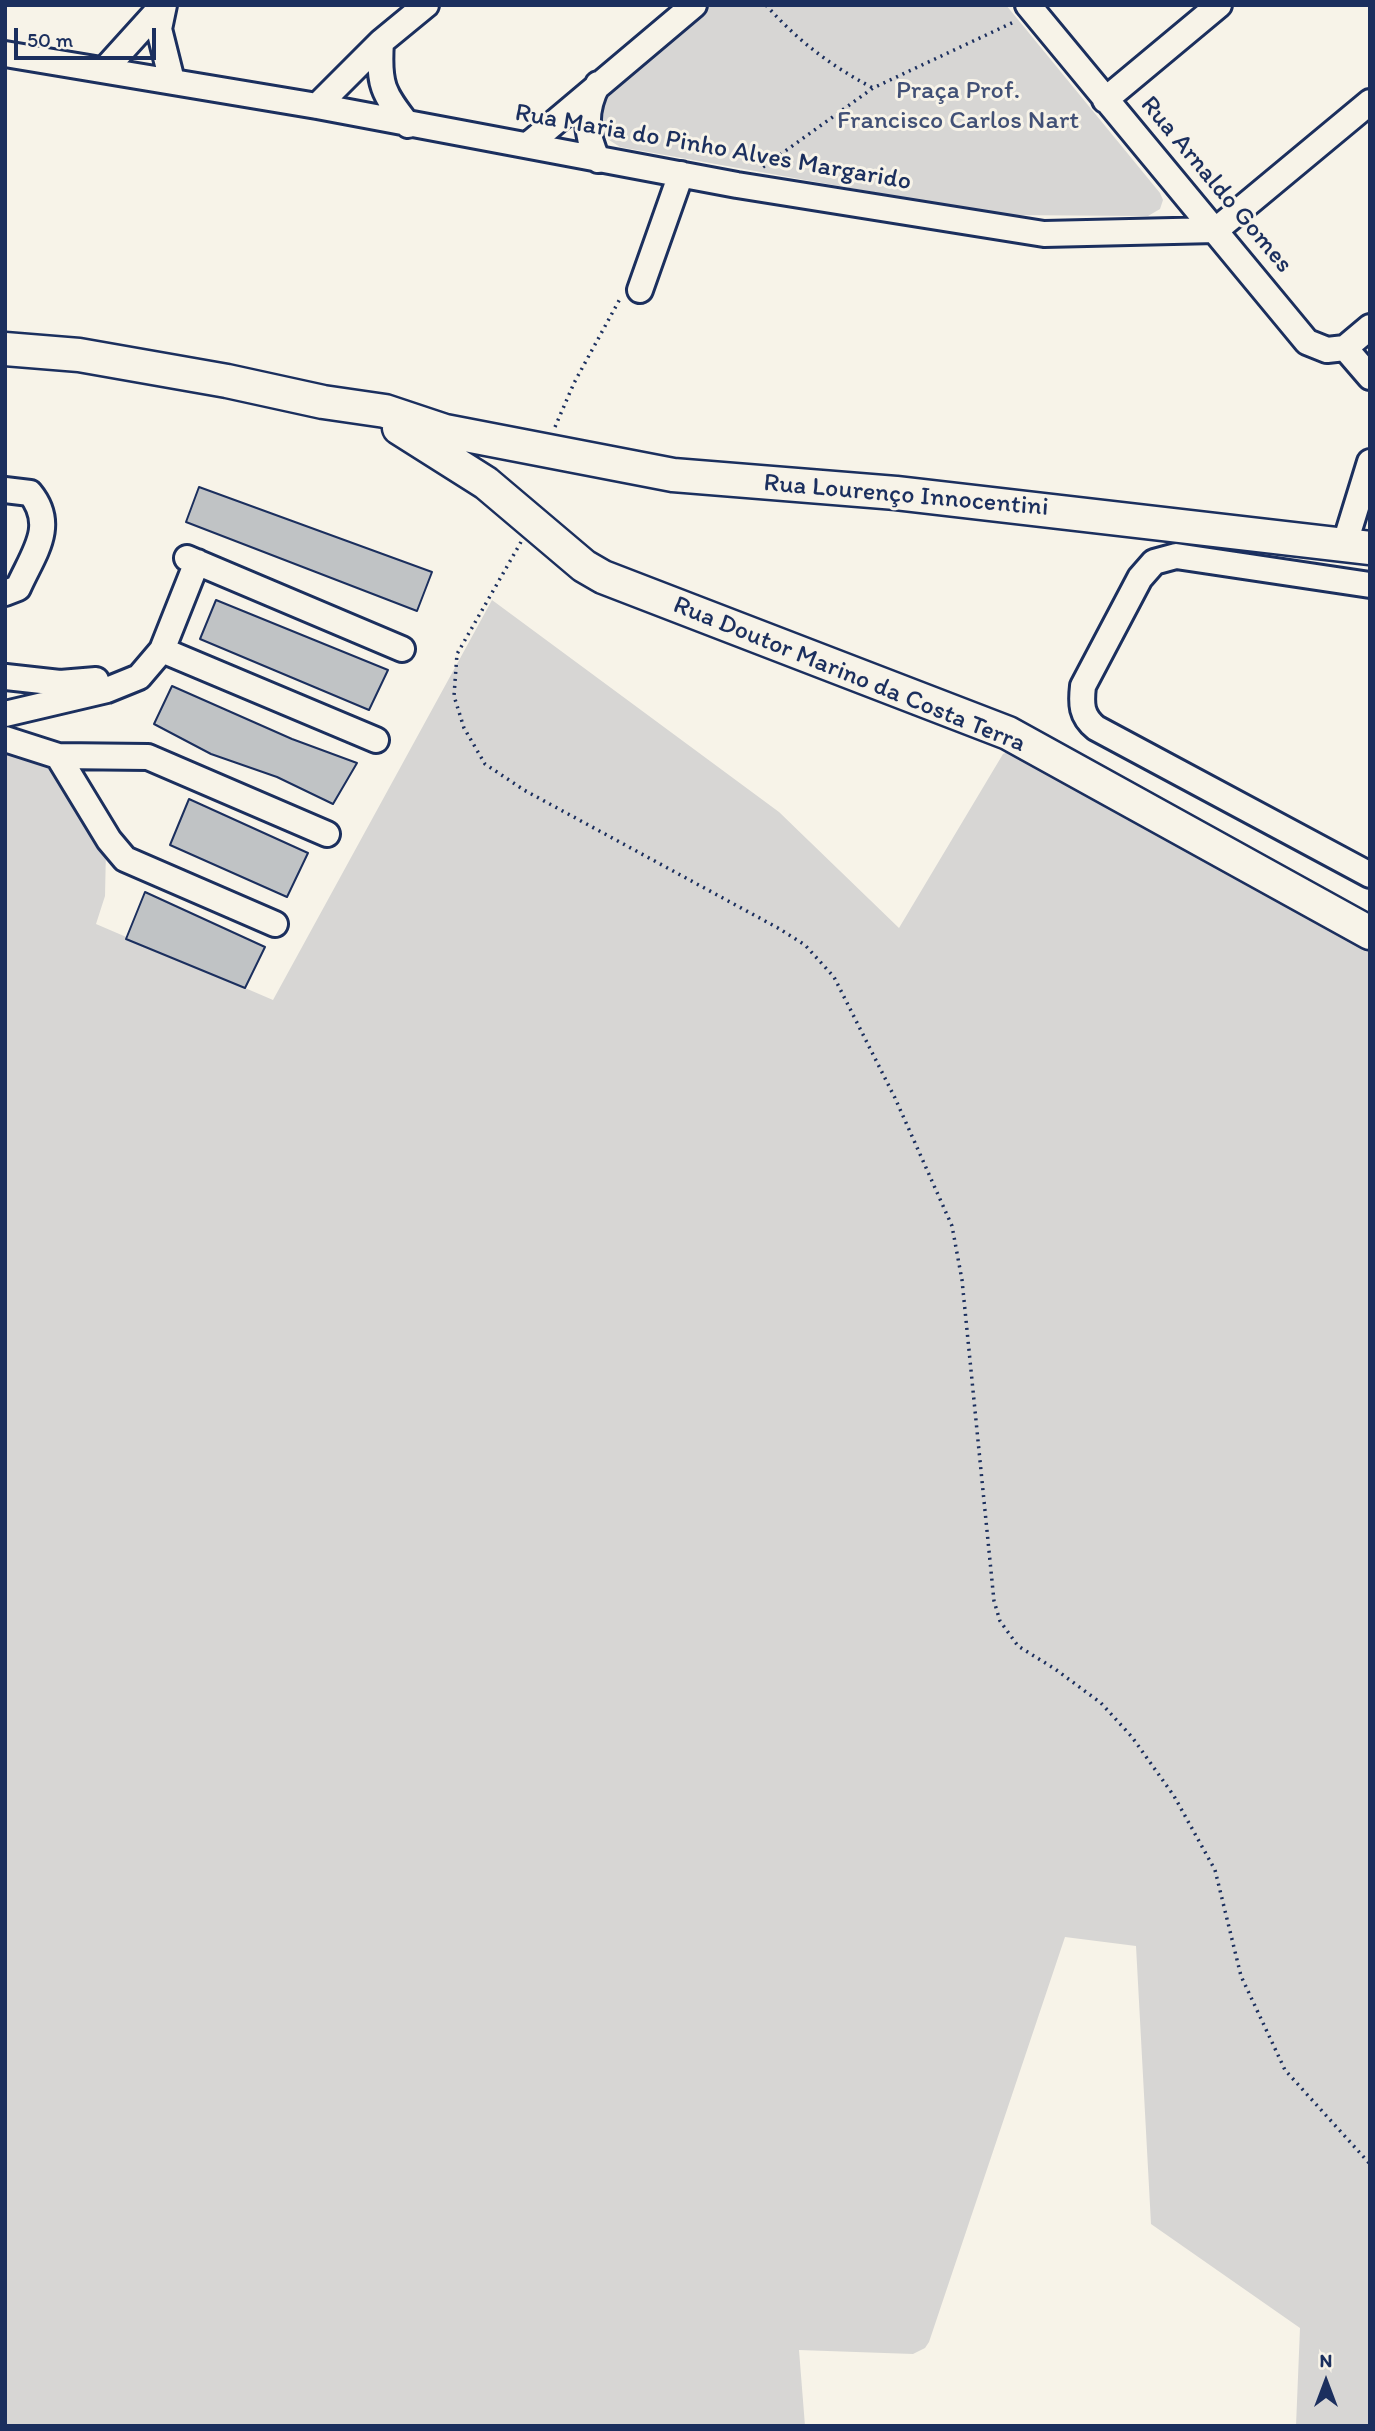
<!DOCTYPE html>
<html>
<head>
<meta charset="utf-8">
<style>
	body { margin:0 }
	#map { position:relative; width:1375px; height:2431px; overflow:hidden; background:#f7f3e8; font-family:Itim,sans-serif }
	canvas { display:block }
	.frame { position:absolute; inset:0; border:7px solid #1b2f5e; pointer-events:none }
	.north { position:absolute; left:1291px; top:2347px; width:70px; height:70px; -webkit-text-stroke:5px #f7f3e8; paint-order:stroke; rotate:0deg; font-size:19px; font-weight:700; line-height:28px; text-align:center; color:#1b2f5e }
	.north::after { content:''; display:block; margin:auto; width:24px; height:32px; background:#1b2f5e; clip-path:polygon(50% 0,100% 100%,50% 72%,0 100%) }
	.scale { position:absolute; left:14px; top:28px; width:142px; height:32px; box-sizing:border-box; border:4px solid #1b2f5e; border-top:0; padding-left:9px; font-size:21px; line-height:24px; white-space:nowrap; color:#1b2f5e; -webkit-text-stroke:5px #f7f3e8; paint-order:stroke }
</style>
</head>
<body>
<div id="map">
<canvas width="1375" height="2431"></canvas>
<div class="frame"></div>
<div class="north">N</div>
<div class="scale">50 m</div>
</div>
<script>
const ctx = document.querySelector('canvas').getContext('2d');
ctx.lineJoin = 'round';
function paint(path, color) { ctx.fillStyle = color; ctx.fill(path, 'evenodd'); }
function trace(path, color, width, dash) { ctx.strokeStyle = color; ctx.lineWidth = width; ctx.lineCap = dash ? 'butt' : 'round'; ctx.setLineDash(dash || []); ctx.stroke(path); }
function write(font, color, halo, rows, align = 'center') {
  ctx.font = font + ' Itim,sans-serif'; ctx.lineWidth = 6; ctx.setLineDash([]); ctx.textBaseline = 'middle'; ctx.strokeStyle = halo; ctx.fillStyle = color; for (const [text, x, y, turn = 0] of rows) {
    ctx.save(); ctx.translate(x, y); ctx.rotate((+turn || 0) * Math.PI / 180); ctx.textAlign = isNaN(turn) ? turn : align; if (halo) ctx.strokeText(text, 0, 0); ctx.fillText(text, 0, 0); ctx.restore();
  }
}
const green = new Path2D(`
	M709 5H1006L1160 193 1163 200 1160 209 1148 216 1002 215 620 147 606 138 597 123 604 92Z
	M492 600 779 812 899 928 1003 754 1008 752 1370 952V2426H1296L1300 2328 1151 2224 1136 1946 1065 1937 929 2342 925 2348 913 2354 799 2350 805 2426H5V746L26 752 57 775 106 849 105 896 96 924 273 1000Z`);
const building = new Path2D(`
	M199 487 432 572 417 611 186 522Z
	M216 600 388 670 369 710 200 639Z
	M172 686 292 739 357 763 333 804 277 777 211 754 154 724Z
	M189 799 308 853 287 897 170 845Z
	M145 892 265 947 245 988 126 939Z`);
const path = new Path2D(`
	M766 5C798 41 831 66 873 88
	M763 167 873 88 1016 21
	M555 427 574 383 621 297
	M521 542 457 654 454 696 464 728 485 764 524 790 778 928 805 945 834 977 895 1098 952 1226 962 1280 994 1601 1000 1621 1018 1646 1055 1669 1101 1703 1132 1737 1174 1796 1215 1870 1241 1976 1285 2070 1370 2164`);
const minor = new Path2D(`
	M164 5 159 29 172 81
	M1028 5 1307 342 1327 350 1345 348
	M381 42C378 85 383 93 408 125
	M5 54 317 106 737 185 1044 234 1216 230 1370 102
	M106 68 163 5
	M598 84C584 110 585 134 598 160
	M1105 100 1219 5
	M317 106 381 42 426 5
	M528 145 694 5
	M640 290 681 174
	M1345 348 1370 377
	M1345 348 1370 327
	M5 490 30 493C57 526 33 554 18 588L5 593
	M1345 543 1370 462
	M187 558 402 649
	M197 562 162 650 376 740
	M1370 585 1176 556 1154 562 1140 578 1083 686C1081 704 1081 716 1096 728L1370 875
	M6 677 60 683 96 680
	M5 714 107 690 139 677 162 650
	M5 739 58 756 109 840 125 859 275 924
	M58 756 148 757 327 834`);
const major = new Path2D(`
	M5 349 79 355 227 381 323 402 385 411 445 431 673 475 896 493 1370 548
	M399 428 486 483 584 566 603 577 1008 733 1370 933`);
const parkNames = [
	["Praça Prof.",958,91],
	["Francisco Carlos Nart",958,121]
];
const streetNames = [
	["Rua Maria do Pinho Alves Margarido",713,148,10],
	["Rua Arnaldo Gomes",1216,185,50],
	["Rua Lourenço Innocentini",906,496,5],
	["Rua Doutor Marino da Costa Terra",849,675,22]
];
paint(green, '#d7d6d4');
paint(building, '#c0c3c5');
trace(building, '#1b2f5e', 2);
trace(minor, '#1b2f5e', 30);
trace(major, '#1b2f5e', 37);
trace(path, '#1b2f5e', 3.5, [2, 5]);
trace(minor, '#f7f3e8', 24);
trace(major, '#f7f3e8', 32);
write('26px', '#415076', '#f7f3e8', parkNames);
write('26px', '#1b2f5e', '#f7f3e8', streetNames);
</script>
</body>
</html>
